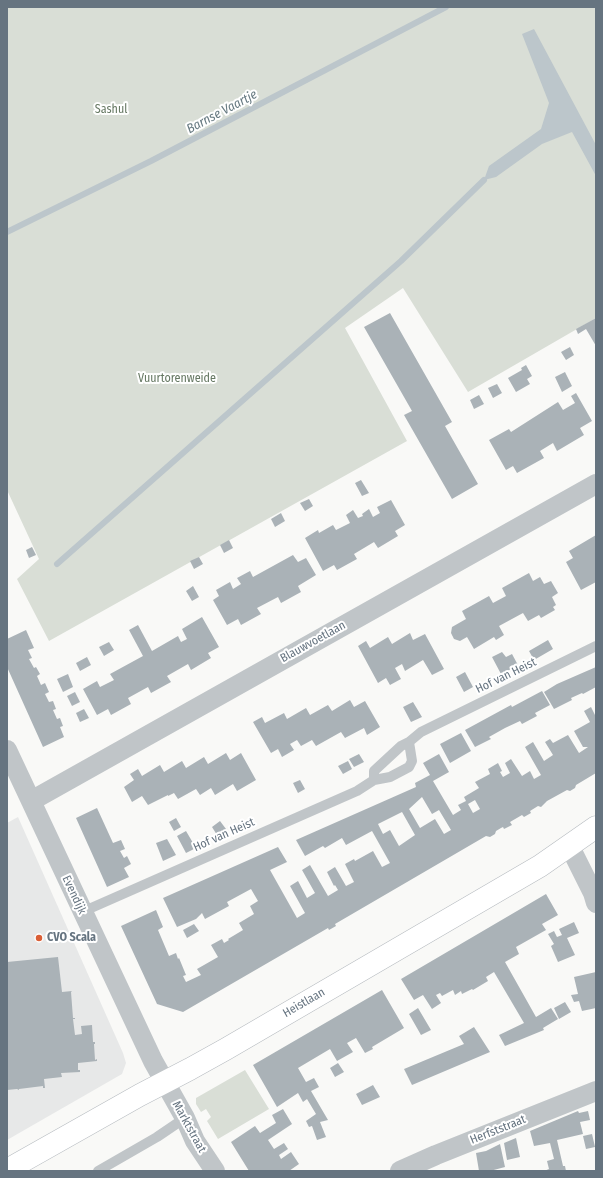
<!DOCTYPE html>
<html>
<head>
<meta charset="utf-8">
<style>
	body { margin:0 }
	#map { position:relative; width:603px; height:1178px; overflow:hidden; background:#f9f9f7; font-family:"Fira Sans Condensed",sans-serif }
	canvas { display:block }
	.frame { position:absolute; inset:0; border:8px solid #667480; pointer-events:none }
</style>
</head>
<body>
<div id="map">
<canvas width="603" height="1178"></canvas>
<div class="frame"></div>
</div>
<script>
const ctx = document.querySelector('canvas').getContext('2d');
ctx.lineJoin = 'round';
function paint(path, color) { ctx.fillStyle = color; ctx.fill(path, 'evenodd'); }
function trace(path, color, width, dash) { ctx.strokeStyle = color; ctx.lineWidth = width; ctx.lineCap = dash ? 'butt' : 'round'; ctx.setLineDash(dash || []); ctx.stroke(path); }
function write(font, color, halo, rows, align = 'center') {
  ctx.font = font + ' "Fira Sans Condensed",sans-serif'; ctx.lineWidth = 4; ctx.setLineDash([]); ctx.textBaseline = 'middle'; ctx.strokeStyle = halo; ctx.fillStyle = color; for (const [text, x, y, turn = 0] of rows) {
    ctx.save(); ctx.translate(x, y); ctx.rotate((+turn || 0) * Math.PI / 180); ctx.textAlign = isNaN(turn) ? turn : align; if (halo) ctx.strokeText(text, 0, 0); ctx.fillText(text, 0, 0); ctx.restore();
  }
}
const built = new Path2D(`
	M18 817 123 1053 126 1063 122 1074 7 1140V823Z`);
const green = new Path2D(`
	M7 7H596V318L468 392 403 288 345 328 407 441 49 641 17 579 39 559 7 490Z
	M245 1070 269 1109 218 1139 207 1121 211 1117 206 1109 201 1112 196 1104V1098Z`);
const water = new Path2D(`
	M534 29 596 145V176L572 132 542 144 496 177 484 180 489 166 541 129 549 103 522 34Z`);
const stream = new Path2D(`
	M7 232 151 161 446 7
	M57 564 401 261 484 180`);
const building = new Path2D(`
	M390 313 452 422 445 426 478 484 452 499 404 415 412 411 364 327Z
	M596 318V346L586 329 578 334 576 329Z
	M570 347 574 355 566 360 561 352Z
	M526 365 532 376 527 379 530 384 516 392 508 378 522 370 521 368Z
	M565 372 572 386 562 392 555 377Z
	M497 384 502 393 493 398 488 388Z
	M576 393 592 421 580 428 584 435 557 451 553 443 540 451 544 458 517 473 513 466 506 470 489 440 509 429 511 432 558 402 563 410 575 403 571 396Z
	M479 395 484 404 474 409 470 400Z
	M361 480 369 493 362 496 355 483Z
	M309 499 313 506 305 511 300 503Z
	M391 500 405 525 395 531 398 536 378 548 374 542 354 554 357 559 337 570 334 565 323 571 305 538 318 530 319 533 333 525 336 530 350 523 346 515 353 510 358 518 363 516 362 514 369 509 373 517 380 513 377 507Z
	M281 513 285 521 275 527 271 519Z
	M596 535V582L581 590 566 562 573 558 569 551Z
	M229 540 233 548 224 553 220 545Z
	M32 547 36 555 29 558 26 550Z
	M293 555 298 562 306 558 316 575 298 586 301 592 281 603 278 597 257 608 261 614 241 625 238 619 227 625 213 600 219 596 216 590 230 582 233 589 241 584 237 578 250 571 253 577Z
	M199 557 203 564 194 569 190 561Z
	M529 573 533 581 540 577 544 584 551 581 558 593 552 597 556 605 553 607 555 610 541 618 539 615 528 621 523 613 499 626 504 635 496 640 494 637 474 649 467 637 460 641 454 639 451 633 452 627 466 619 462 611 489 596 493 603 506 596 502 588Z
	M193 586 199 597 192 601 186 591Z
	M202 617 219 647 208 653 211 658 191 670 188 664 167 676 171 682 151 693 148 687 128 698 131 704 111 715 108 709 97 715 83 689 97 681 100 687 114 680 110 674 143 656 129 630 138 625 152 651 178 636 181 642 187 639 182 629Z
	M26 630 34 648 28 650 32 658 29 659 34 668 36 667 40 674 37 676 41 685 45 683 49 692 45 694 49 702 53 701 56 709 53 710 57 719 60 718 63 726 60 727 64 737 43 747 7 667V639Z
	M410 633 413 640 425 634 444 669 432 675 423 660 405 671 402 664 395 668 401 679 390 685 386 678 378 683 358 646 366 641 370 648 388 637 392 644Z
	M548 640 553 649 534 660 529 651Z
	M109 642 114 650 104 656 99 647Z
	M502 652 506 657 512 654 519 667 512 671 511 669 501 674 492 657Z
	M87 657 91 665 80 671 76 663Z
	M596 667V687L583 694 582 693 571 698 572 700 554 709 544 692 557 684Z
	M465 672 473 687 464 692 456 677Z
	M68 674 73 687 63 692 57 679Z
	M542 691 550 705 535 713 537 716 522 724 520 721 505 728 489 737 491 739 475 747 465 730 511 705 512 707Z
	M75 692 80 702 72 706 67 696Z
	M350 700 354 707 365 701 380 727 367 735 364 728 345 738 341 732 316 746 312 740 301 746 297 740 290 744 294 750 282 757 278 749 271 753 253 722 262 717 265 723 284 713 287 719 306 708 310 715 328 705 332 711Z
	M413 702 422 717 411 722 403 707Z
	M591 707 595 715 596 714V773L576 785 575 788 570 791 567 790 547 801 541 807 538 806 530 811 531 813 524 817 522 815 510 822 512 825 504 829 503 827 501 828 496 831 495 834 490 837 486 836 335 924 336 926 329 930 328 928 183 1012 157 1004 121 926 156 910 163 927 158 930 169 956 176 953 178 959 179 958 186 975 183 976 186 982 201 975 197 969 218 957 211 945 222 939 224 943 229 940 228 939 243 930 239 923 254 914 250 906 258 901 251 889 227 902 229 906 205 919 202 913 196 919 177 927 163 898 278 847 287 862 270 870 297 918 305 913 290 886 298 881 307 898 315 893 302 870 310 865 328 896 338 890 335 885 334 886 327 872 335 867 346 886 354 882 345 864 354 859 355 861 373 851 382 867 390 863 372 831 346 845 342 838 325 848 323 846 305 856 296 840 416 787 415 783 430 775 423 763 439 754 449 772 433 781 453 815 461 810 458 805 466 801 464 797 479 788 475 782 490 774 488 769 498 763 502 771 500 772 503 777 510 773 505 763 511 759 522 776 530 771 534 779 541 775 525 747 533 742 544 761 553 755 545 742 550 739 553 743 568 735 579 753 588 747H583L574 731 590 722 584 711ZM422 797 432 814 439 810 451 830 444 834 435 819 420 828 409 809ZM475 800 480 809 473 813 468 804ZM402 812 415 835 399 846 390 830 383 834 378 824Z
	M84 709 89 718 80 722 76 713Z
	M461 733 471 751 450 763 440 744Z
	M226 753 230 760 241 753 256 780 237 791 233 784 215 795 211 788 200 795 196 789 178 799 174 793 168 796V795L148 805 142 796 132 802 124 787 134 780 130 774 138 769 142 776 160 765 164 772 182 761 186 768 204 757 208 764Z
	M359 754 364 762 354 767 349 759Z
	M348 761 352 769 343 774 338 766Z
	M300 780 305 789 298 793 293 783Z
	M97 808 113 843 121 840 125 849 120 851 124 858 127 856 131 864 124 868 129 877 107 887 76 818Z
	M176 818 181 827 174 831 169 822Z
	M220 821 226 829 217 835 212 827Z
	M186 831 196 848 186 853 177 836Z
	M167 839 176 855 163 861 156 843Z
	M546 894 558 915 542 924 546 930 516 947 519 954 505 962 536 1017 551 1008 558 1019 543 1028 544 1030 505 1046 499 1035 524 1023 494 972 486 977 488 981 473 990 472 989 462 994 461 991 455 995 453 990 442 996 440 993 436 995 441 1003 432 1009 423 995 414 1000 401 979Z
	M574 922 579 933 567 938 575 955 558 962 551 946 554 944 548 934 554 931 557 937 562 935 559 929Z
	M194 924 199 931 187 938 183 930Z
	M58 957 62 992 72 991 71 992 73 1018H75V1019H73L75 1035 82 1034 81 1026 92 1025 93 1042H95V1044H94L95 1060 97 1059V1061L78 1063V1070H80V1072L61 1073 62 1077 44 1079 45 1088H43V1086L19 1089V1090L17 1089 7 1090V962Z
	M596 972V1008L582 1011 579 1001 574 1002 571 995 578 994 574 977Z
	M382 990 404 1028 372 1047 373 1049 365 1053 356 1038 347 1043 353 1052 337 1061 330 1049 298 1068 306 1082 314 1078 319 1087 311 1091 328 1120 320 1122 326 1137 317 1140 312 1126 309 1127 306 1121 316 1114 307 1099 303 1102 298 1093 277 1107 253 1065Z
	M565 1002 571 1012 559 1019 554 1008Z
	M418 1008 431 1030 421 1035 409 1014Z
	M474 1027 490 1052 412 1085 404 1069 464 1044 459 1036Z
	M338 1063 344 1072 335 1077 330 1068Z
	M373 1085 380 1097 362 1105 356 1094Z
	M283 1109 292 1124 268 1140 274 1149 284 1143 288 1149 279 1155 281 1159 291 1152 299 1164 289 1171H249L231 1142 255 1126 260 1133 276 1123 272 1115Z
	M578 1111 579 1113 588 1111 590 1120 580 1122 583 1134 557 1140 563 1166H565L566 1171H544L549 1169 547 1161 554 1159 550 1143 534 1146 530 1131Z
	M592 1134 595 1147 586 1149 583 1136Z
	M516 1138 520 1157 507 1160 504 1143Z
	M500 1144 505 1167 490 1171H479L476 1153 486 1151Z`);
const service = new Path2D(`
	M374 780V771L401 746 409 742 421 732 596 646
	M82 912 357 791 374 780 390 777 409 767 412 761 409 742
	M98 1171 157 1137 185 1118`);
const minor = new Path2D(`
	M7 750 153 1061 185 1118 195 1141 215 1171
	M31 801 596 484
	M569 845 593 893 596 903
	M400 1171 436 1155 596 1091`);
const secondary = new Path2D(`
	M7 1170 140 1095 190 1069 226 1049 540 866 596 827`);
const markers = [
	[39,938,4,"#da5e36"]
];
const parkNames = [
	["Sashul",111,110],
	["Vuurtorenweide",177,379]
];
const streetNames = [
	["Blauwvoetlaan",313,642,-29],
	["Hof van Heist",506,676,-26],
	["Hof van Heist",224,835,-24],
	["Evendijk",74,895,65],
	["Heistlaan",304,1003,-30],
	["Marktstraat",189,1127,61],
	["Herfststraat",498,1130,-22]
];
const poiNames = [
	["CVO Scala",47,938]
];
const waterNames = [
	["Barnse Vaartje",222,112,-28]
];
paint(built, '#e7e8e8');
paint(green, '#d9ded6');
paint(water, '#bcc6cb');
trace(stream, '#bcc6cb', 6);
paint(building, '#aab2b7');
trace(secondary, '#b5babf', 23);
trace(service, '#c0c5c8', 10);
trace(minor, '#c0c5c8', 20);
trace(secondary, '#fff', 22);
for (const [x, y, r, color] of markers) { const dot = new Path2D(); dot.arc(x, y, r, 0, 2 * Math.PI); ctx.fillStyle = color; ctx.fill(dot); trace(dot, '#fff', 1.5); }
write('12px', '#677964', '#fff', parkNames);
write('12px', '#667480', '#fff', streetNames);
write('bold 12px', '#667480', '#fff', poiNames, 'left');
write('italic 13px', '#667981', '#fff', waterNames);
</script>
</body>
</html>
